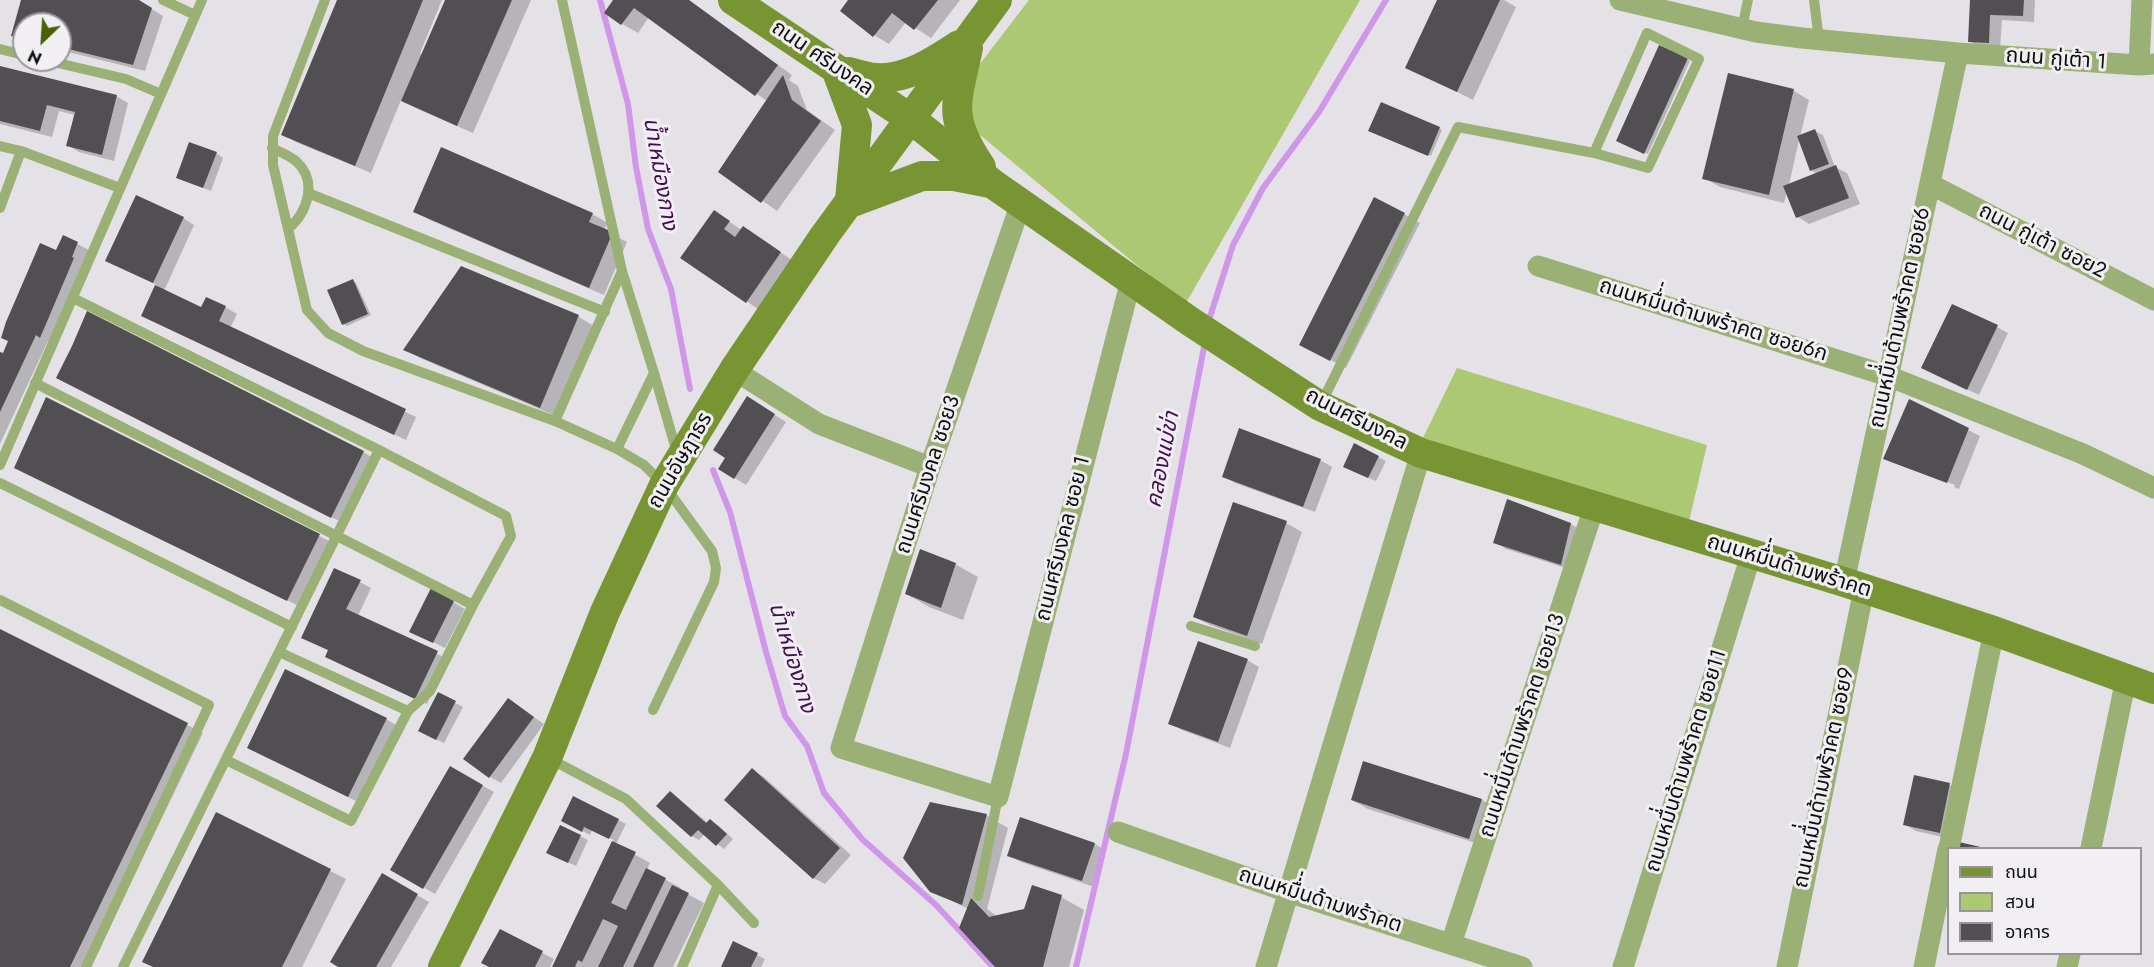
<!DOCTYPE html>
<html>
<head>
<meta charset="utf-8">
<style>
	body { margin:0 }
	#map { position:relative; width:2154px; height:967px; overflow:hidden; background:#e4e2e6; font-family:Jost,"Noto Sans Thai",sans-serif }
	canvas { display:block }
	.legend { position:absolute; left:1947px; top:847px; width:195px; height:108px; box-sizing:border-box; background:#f2eff3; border:2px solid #979598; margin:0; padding:8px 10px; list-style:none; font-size:18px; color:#0e0d0f }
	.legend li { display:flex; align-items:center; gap:12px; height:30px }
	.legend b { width:30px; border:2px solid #979598 }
	.north { position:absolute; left:12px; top:12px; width:60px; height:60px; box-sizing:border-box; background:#f2eff3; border:2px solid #979598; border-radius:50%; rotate:205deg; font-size:16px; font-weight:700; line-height:24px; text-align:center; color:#0e0d0f }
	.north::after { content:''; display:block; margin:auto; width:21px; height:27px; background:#495f08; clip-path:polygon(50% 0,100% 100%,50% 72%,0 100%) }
</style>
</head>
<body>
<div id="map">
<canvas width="2154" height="967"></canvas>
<ul class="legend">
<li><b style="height:8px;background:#799533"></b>ถนน</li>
<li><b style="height:16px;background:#acc872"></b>สวน</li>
<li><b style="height:16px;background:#524f53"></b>อาคาร</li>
</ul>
<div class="north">N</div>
</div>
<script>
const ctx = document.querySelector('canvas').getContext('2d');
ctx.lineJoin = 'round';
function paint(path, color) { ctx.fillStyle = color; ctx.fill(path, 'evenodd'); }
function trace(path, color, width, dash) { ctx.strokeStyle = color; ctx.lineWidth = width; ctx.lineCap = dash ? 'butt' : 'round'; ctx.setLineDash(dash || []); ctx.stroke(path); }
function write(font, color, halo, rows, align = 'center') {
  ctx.font = font + ' Jost,"Noto Sans Thai",sans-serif'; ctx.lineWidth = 6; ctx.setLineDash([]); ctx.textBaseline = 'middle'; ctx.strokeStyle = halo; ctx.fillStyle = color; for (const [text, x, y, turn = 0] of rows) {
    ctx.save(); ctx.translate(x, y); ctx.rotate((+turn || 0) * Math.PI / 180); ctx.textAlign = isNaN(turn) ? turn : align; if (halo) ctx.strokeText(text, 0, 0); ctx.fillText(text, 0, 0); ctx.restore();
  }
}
const green = new Path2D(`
	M1029 0H1360L1186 303 1133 262 968 125 963 86Z
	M1457 368 1707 445 1687 530 1421 442Z`);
const shadow = new Path2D(`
	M22 0H137L163 16 145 71 60 50V24H24V41L13 35Z
	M339 0H442L420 53 423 55 446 0H531L473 133 418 109 401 100 371 173 298 143 283 135Z
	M615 0H689L792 75 789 80 798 86 807 110 835 130 777 211 720 171 767 101 649 17 638 33 622 24 606 12Z
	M850 0H960L931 38 906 22 889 44 874 35Z
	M1439 0H1504L1516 7 1473 100 1407 67Z
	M1971 0H2035L2034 22 2002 20 2000 49 1981 48 1969 41Z
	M1687 59 1690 61 1648 154 1621 142Z
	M0 67 116 96 128 103 114 161 79 152 68 145 75 115 59 111 52 137 0 124Z
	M1794 91 1809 100 1800 137 1815 131 1823 135 1835 167 1847 173 1860 204 1809 224 1798 217 1787 191 1784 203 1720 187 1704 178ZM1799 140 1811 170 1817 174 1789 185Z
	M1439 128 1442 130 1431 156 1373 132Z
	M216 153 223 158 211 191 185 181Z
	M415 211 592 214 608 223 604 230 627 242 604 295 430 220Z
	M1404 214 1420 223 1346 368 1317 353Z
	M183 218 194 225 164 291 201 309 225 307 237 314 230 328 416 417 406 440 143 315 157 285 119 267Z
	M725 219 742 230 754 235 792 260 758 309 683 258Z
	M64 237 89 250 52 343 48 341 0 444V353L4 355Z
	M461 268 579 317 594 326 556 416 420 358 405 349Z
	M353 281 356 283 371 315 347 326 343 324Z
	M1997 327 2008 333 1979 395 1935 374Z
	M69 384 363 452 375 459 343 523Z
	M47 399 331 542 299 606 28 474Z
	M1910 401 1980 436 1959 489 1954 487 1955 485 1896 462V464L1885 458Z
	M759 405 786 422 746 485 720 469Z
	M1378 457 1386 461 1376 481 1353 471Z
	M1320 460 1332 467 1315 512 1235 483 1223 476Z
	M1234 504 1286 523 1302 532 1262 644 1210 625 1194 617Z
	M1571 524 1582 531 1572 570 1506 549 1495 542Z
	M955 564 978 577 963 620 929 607 907 594Z
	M360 582 371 588 358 616 448 659 427 704 338 663 327 657 329 651 315 644Z
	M432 590 465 609 445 648 421 636Z
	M0 630 203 733 90 967H0Z
	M1247 660 1259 667 1230 748 1182 730 1170 724Z
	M438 694 463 707 444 743 427 735Z
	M509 700 544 724 501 783 490 777Z
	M386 719 401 728 364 805 264 756Z
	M451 768 494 792 435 894 392 869Z
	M752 770 764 777 851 855 825 884 813 878Z
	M1915 777 1950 785 1962 792 1951 839 1916 831 1904 824Z
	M671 792 708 823 710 821 718 825 733 839 724 849 705 834 699 840 692 836Z
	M574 798 626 824 616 844 650 863 647 870 681 888 680 890 704 903 673 967H553L614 840 592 830 590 835 570 825Z
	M1352 800H1482L1497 809 1485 846 1368 809Z
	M217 814 346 879 302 967H154Z
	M986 815 1008 828 987 909 998 917 1026 911 1061 897 1084 910 1069 967H997L968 909 931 890Z
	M1021 819 1095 844 1106 851 1094 887 1021 862 1009 855Z
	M561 827 588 840 576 866 556 857Z
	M382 875 429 902 391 967H341Z
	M500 931 554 959 550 967H491Z
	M734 943 765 959 761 967H722Z`);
const stream = new Path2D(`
	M600 0 628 104 636 167 648 229 671 289 690 389
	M1208 323 1233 245 1263 188 1319 112 1386 0
	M713 470 730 512 766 652 785 716 807 746 824 793 862 839 936 905 993 967
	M1076 967 1126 754 1205 342`);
const building = new Path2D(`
	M21 0H139L152 8 133 65 60 47V24H24V39L11 36Z
	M337 0H423L355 166 281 135Z
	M445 0H512L457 126 401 101Z
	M613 0H689L778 65 755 96 634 8 621 25 604 13Z
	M848 0H938L914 30 892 13 873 37 840 11Z
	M1437 0H1500L1457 92 1405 68Z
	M1970 0H2024L2023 16 1990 15 1989 43 1968 42Z
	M1659 45 1688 58 1644 154 1616 141Z
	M0 66 117 95 102 155 66 146 75 112 47 105 40 131 0 121Z
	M1728 73 1794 89 1769 195 1702 179Z
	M783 75 792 100 821 121 761 203 718 172Z
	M1381 102 1440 127 1428 156 1368 131Z
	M1815 129 1829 164 1810 171 1797 136Z
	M189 142 217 152 203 188 176 178Z
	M441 147 593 213 589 222 613 232 589 288 413 212Z
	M1836 165 1849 198 1796 218 1783 186Z
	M136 195 184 217 153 283 105 261Z
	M1374 197 1405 213 1330 361 1299 345Z
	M714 210 730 221 724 229 735 237 743 226 781 252 746 303 680 258Z
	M63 235 78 242 72 257 74 258 40 338 36 335 0 412V352L3 353 8 341 1 338 6 322 40 243 56 250Z
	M461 266 579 315 540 408 403 350Z
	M353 279 368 314 342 325 327 290Z
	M155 285 201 307 206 297 226 306 219 321 406 409 394 435 141 316Z
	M1952 304 1998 325 1967 390 1921 368Z
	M87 311 364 451 331 518 56 378 72 346Z
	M747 396 775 414 734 479 718 469 725 458 713 450Z
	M46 397 320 534 287 601 14 468Z
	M1909 399 1969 428 1947 483 1883 459Z
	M1239 428 1321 459 1303 507 1222 477Z
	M1354 443 1379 456 1368 478 1343 467Z
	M1507 499 1571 523 1561 565 1493 543Z
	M1233 502 1287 521 1247 636 1193 617Z
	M920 549 956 563 941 608 905 594Z
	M334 568 361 580 346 609 438 651 415 699 325 657 328 650 301 638Z
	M431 588 454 601 433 643 409 632Z
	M0 629 188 723 70 967H0Z
	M1198 641 1248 659 1218 742 1168 724Z
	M285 669 387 718 348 797 247 748Z
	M438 692 456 701 436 740 418 731Z
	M508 698 534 717 489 778 463 759Z
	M1363 761 1482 799 1469 839 1351 800Z
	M450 766 483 785 423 889 390 870Z
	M752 768 840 848 813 879 724 800Z
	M1914 775 1950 783 1940 833 1903 825Z
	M670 791 706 823 710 819 727 834 716 846 698 830 691 837 656 806Z
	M573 796 619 819 609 839 584 827 582 832 561 821Z
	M930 802 987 814 962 905 930 892 903 858Z
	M216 812 331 869 282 967H153L142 962Z
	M1020 817 1095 843 1082 881 1007 856Z
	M560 825 581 835 568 863 546 853Z
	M612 841 636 852 611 903 626 910 646 868 666 878 623 967H598L618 926 603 919 582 962 578 960 575 967H552Z
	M1959 842 1985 848H1957Z
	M382 873 418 894 376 967H338L330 962Z
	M672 885 689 893 653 967H633Z
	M1032 885 1062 895 1043 967H995L959 928 971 898 989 917 1024 909Z
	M500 929 543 951 535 967H489L481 963Z
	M733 941 758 953 751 967H721Z`);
const lane = new Path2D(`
	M163 0 195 15
	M325 0 273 136V165L307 310 328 333 363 351 555 421 622 271
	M562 0 622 271 654 373 677 453
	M1814 0 1819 40
	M1742 28 1748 0
	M0 49 24 55
	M45 60 126 79 161 94
	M0 146 21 151 120 188
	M272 148C280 152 291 156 297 162 318 182 307 213 288 229
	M308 193 605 312
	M0 208 21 151
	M73 298 379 450 506 516 511 536 473 605 430 691 408 711 351 821 226 760
	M35 383 473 605
	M1320 406 1458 127 1594 153 1648 168 1699 59 1647 33 1594 153
	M555 421 617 449 644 465 664 485 712 551 716 568 714 582 653 710
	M617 449 654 373
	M0 465 202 0
	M0 483 292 627
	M0 600 209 705 86 967
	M1191 626 1255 646
	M279 652 408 711
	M550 759 626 799 718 885 682 967
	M718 885 754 923
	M978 896 998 797
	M123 967 379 450`);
const street = new Path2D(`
	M1620 0 1756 32 1802 38 1958 53 2139 65 2154 64
	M2139 65 2142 0
	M1930 184 2154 300
	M1021 203 930 467 841 748 998 797 1131 280
	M1538 266 1888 376 2083 454 2154 488
	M734 370 819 424 930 467
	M1844 582 1958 53
	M1118 832 1288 892 1522 967
	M1949 848 1994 631
	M2091 848 2126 679
	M1451 944 1594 507
	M1266 967 1421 453
	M1623 967 1751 555
	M1787 967 1864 589
	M1924 967 1948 849
	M2067 967 2070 954`);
const secondary = new Path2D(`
	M733 0 911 119 993 184 1191 322 1320 406 1421 453 1844 582 1994 631 2154 689
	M968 48C956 104 947 117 981 167
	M836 69 857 125 850 200
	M848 72C857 74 867 78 876 78 906 80 935 61 959 45
	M850 203 922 176H954L990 183
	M443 967 547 758 605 612 664 485 734 370 825 235 997 0`);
const streetNames = [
	["ถนน ศรีมงคล",822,59,34],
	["ถนน กู่เต้า 1",2056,60,4],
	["ถนน กู่เต้า ซอย2",2042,242,27],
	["ถนนหมื่่นด้ามพร้าคต ซอย6",1901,318,-78],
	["ถนนหมื่่นด้ามพร้าคต ซอย6ก",1713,321,17],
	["ถนนศรีมงคล",1356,420,27],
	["ถนนอัษฎาธร",681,461,-60],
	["ถนนศรีมงคล ซอย3",929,475,-72],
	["ถนนศรีมงคล ซอย 1",1064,539,-76],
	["ถนนหมื่่นด้ามพร้าคต",1789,567,17],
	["ถนนหมื่่นด้ามพร้าคต ซอย13",1523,726,-72],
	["ถนนหมื่่นด้ามพร้าคต ซอย11",1687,761,-73],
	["ถนนหมื่่นด้ามพร้าคต ซอย9",1825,778,-78],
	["ถนนหมื่่นด้ามพร้าคต",1320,901,18]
];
const waterNames = [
	["น้ำเหมืองกาง",659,174,80],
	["คลองแม่ข่า",1164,460,-79],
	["น้ำเหมืองกาง",791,658,73]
];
paint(green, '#acc872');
paint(shadow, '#0003');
trace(stream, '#cf96e9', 6);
paint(building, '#524f53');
trace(lane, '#9bb074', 10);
trace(street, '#9bb074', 21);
trace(secondary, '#799533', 30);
write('21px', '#0e0d0f', '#f2eff3', streetNames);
write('italic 22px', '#430d57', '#f2eff3', waterNames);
</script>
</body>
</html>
